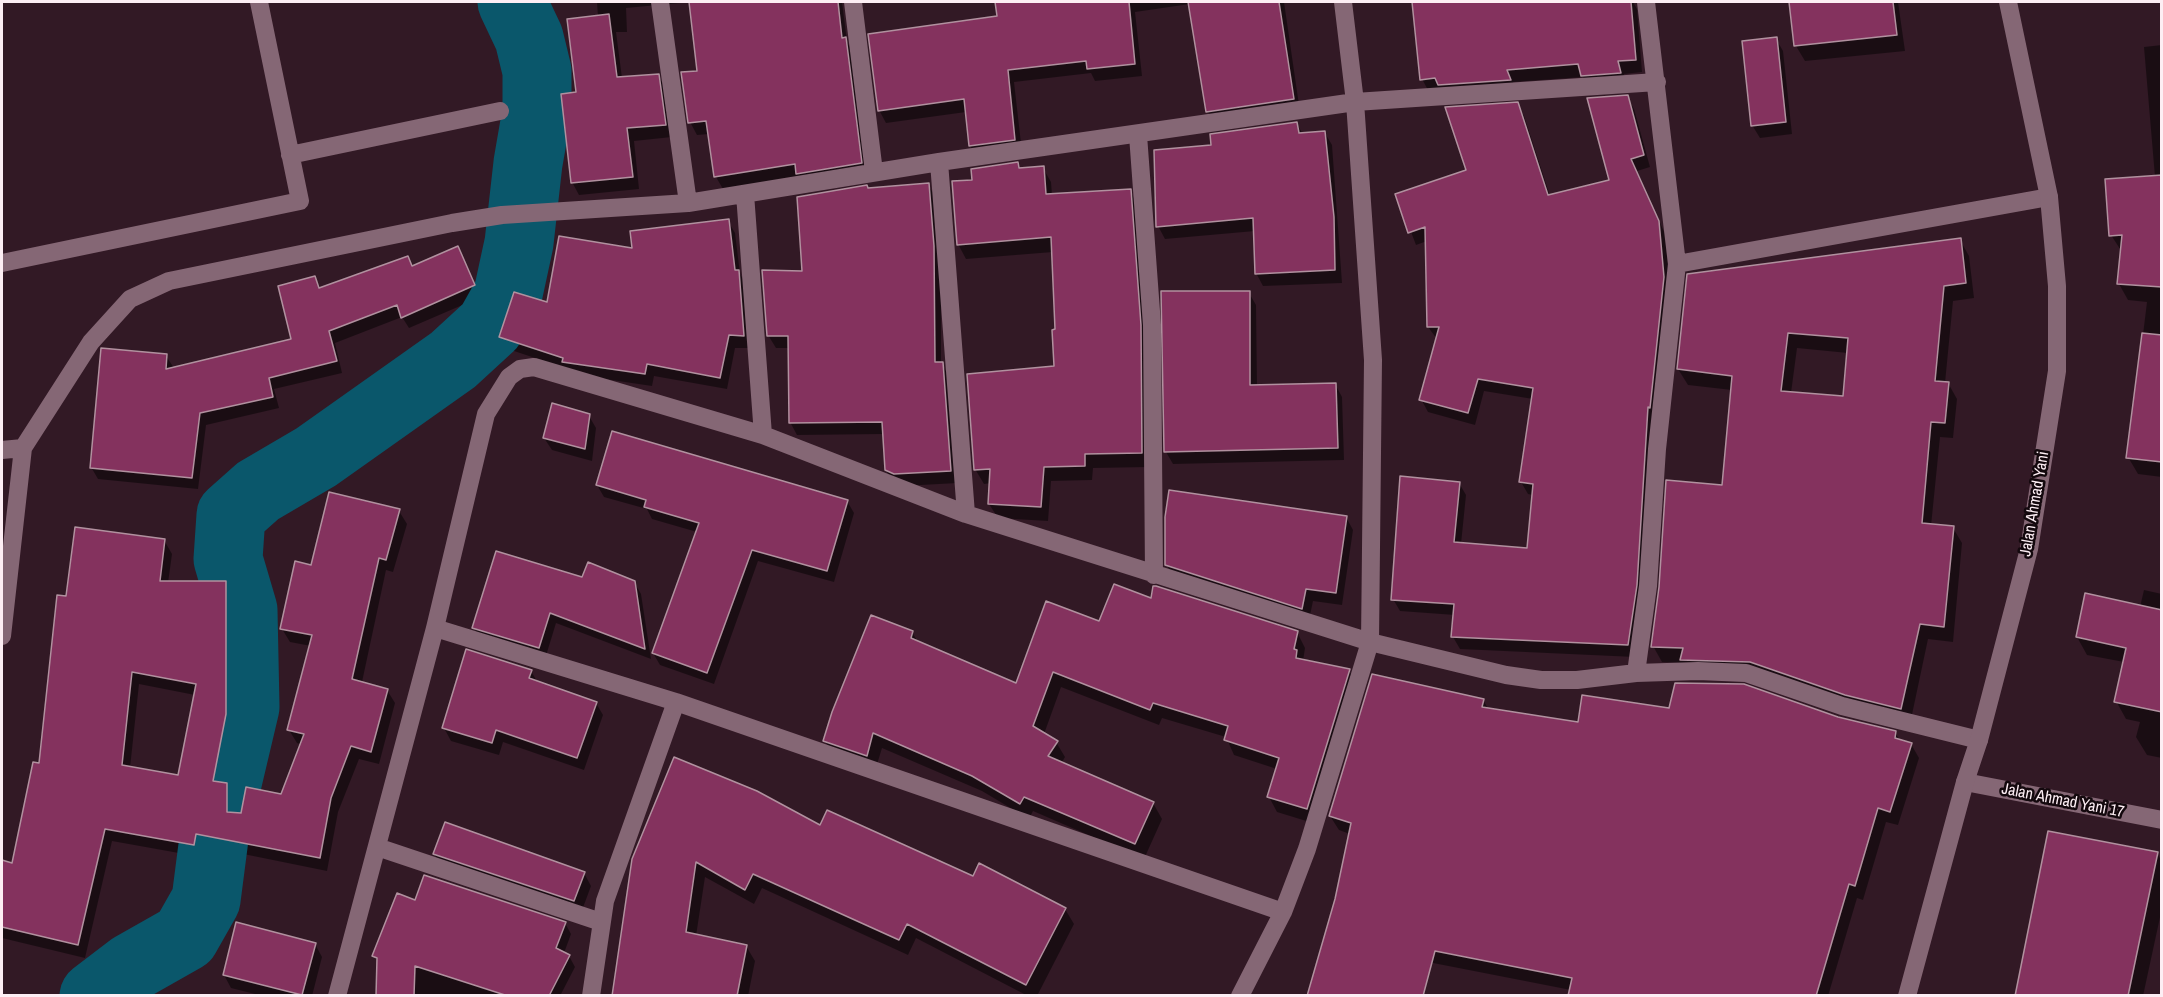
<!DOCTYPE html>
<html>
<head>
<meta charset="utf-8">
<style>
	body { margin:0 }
	#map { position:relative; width:2163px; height:997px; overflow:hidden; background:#321925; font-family:"Archivo Narrow",sans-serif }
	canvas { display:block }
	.frame { position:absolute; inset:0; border:3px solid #fdeef4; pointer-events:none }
</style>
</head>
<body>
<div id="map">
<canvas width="2163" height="997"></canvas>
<div class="frame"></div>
</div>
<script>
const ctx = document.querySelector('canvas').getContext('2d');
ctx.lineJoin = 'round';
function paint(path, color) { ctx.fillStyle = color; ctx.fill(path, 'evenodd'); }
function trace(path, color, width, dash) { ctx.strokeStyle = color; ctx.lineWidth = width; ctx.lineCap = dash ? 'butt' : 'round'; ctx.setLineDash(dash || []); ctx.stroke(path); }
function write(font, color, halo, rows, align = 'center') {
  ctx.font = font + ' "Archivo Narrow",sans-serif'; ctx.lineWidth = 5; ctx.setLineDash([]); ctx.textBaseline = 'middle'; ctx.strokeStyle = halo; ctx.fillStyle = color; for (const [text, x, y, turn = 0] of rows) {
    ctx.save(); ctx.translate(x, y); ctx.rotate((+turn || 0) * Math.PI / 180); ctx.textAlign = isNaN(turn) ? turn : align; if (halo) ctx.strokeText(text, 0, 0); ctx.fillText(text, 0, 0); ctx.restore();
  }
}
const shadow = new Path2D(`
	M597 2H842L847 42 852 51 868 176 723 189 716 177 709 134 697 135 690 122 698 72 690 2 626 8 627 32H616L622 78 658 75 665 88 672 137 634 141 639 189 579 195 572 182 577 93 598 17Z
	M997 2H1284L1300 112 1215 124 1208 112 1190 4 1135 12 1142 76 1095 81 1091 73 1014 82 1022 152 977 158 970 146 966 112 886 123 879 110 998 18Z
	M1413 2H1633L1637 9 1642 72 1624 74 1627 85 1590 88 1583 77 1513 82 1517 93 1429 92 1422 79Z
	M1791 2H1898L1905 51 1805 61 1796 46Z
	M1776 39 1783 51 1792 134 1760 138 1752 125Z
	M2162 45V477L2138 474 2128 457 2147 302 2128 300 2119 284 2122 252 2111 235 2155 177 2144 47Z
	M1627 97 1634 109 1650 167 1637 171 1665 234 1670 290 1635 657 1460 649 1453 637 1455 615 1400 611 1393 599 1459 483 1466 495 1461 544 1528 550 1533 495 1528 494 1521 482 1533 399 1484 391 1475 425 1428 412 1421 399 1437 339 1428 327 1427 241 1416 245 1397 195 1468 171 1517 104 1524 116 1550 196 1611 181Z
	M1296 123 1303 134 1325 133 1332 145 1342 283 1263 286 1256 273 1255 231 1165 239 1158 226 1213 146Z
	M1017 164 1021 170 1043 168 1051 182 1052 195 1130 191 1138 205 1149 467 1093 468 1092 480 1051 481 1048 521 998 518 989 504 991 483 984 484 975 469 1056 368 1053 252 966 259 958 244 974 181Z
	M928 185 936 197 941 260V363L949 376 958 483 902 486 893 483 886 470 884 434 797 435 790 422V348H776L768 335 804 272 868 189Z
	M728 221 735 233 740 274 746 284 751 348H735L727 389 654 376 652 386 571 374 568 369 508 349 501 337 634 250Z
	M1960 240 1969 256 1974 298 1953 301 1945 383H1948L1957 399 1953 438 1940 437 1931 526 1953 528 1962 543 1953 642 1928 639 1910 724 1683 663 1662 662 1653 646 1723 487 1732 390 1688 385 1678 369ZM1797 348 1848 353 1845 397 1791 393Z
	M457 247 481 297 409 328 402 317 335 343 342 373 274 389 279 408 206 425 198 489 98 479 91 467 166 356 174 368 293 340 315 278 321 289 408 258 413 267Z
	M1249 293 1256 305 1257 386 1335 384 1342 397 1344 460 1173 464 1166 452Z
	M589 416 596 428 592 461 552 450 544 438Z
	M597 485 847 501 854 513 834 582 758 561 714 684 660 665 653 653 697 532 652 519 647 509 604 497Z
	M399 511 407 524 393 572 386 570 362 682 387 690 395 703 379 764 359 759 338 812 327 871 204 846 201 857 112 841 85 958 2 938V866L3 862 13 865 40 764 67 598 164 540 172 554 168 583H225L233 596V728L222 784 226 785 234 798V814L242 815 282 795 302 745 297 743 289 730 311 646 290 642 282 629 312 567ZM139 684 195 695 179 776 130 768Z
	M1346 517 1353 530 1342 605 1313 601 1309 620 1174 578 1167 565Z
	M634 582 641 594 651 659 556 623 545 659 480 639 474 627Z
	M2144 590 2162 594V758L2147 755 2136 737 2140 722 2126 719 2116 701 2124 662 2087 655 2077 637 2140 607Z
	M1152 600 1297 632 1305 648 1303 661 1349 671 1358 686 1316 824 1277 812 1269 797 1277 769 1234 755 1226 737 1162 718 1159 725 1061 687 1044 734 1056 742 1065 757 1061 764 1153 803 1162 819 1144 859 1033 811 1029 819 982 791 882 748 875 771 834 756 825 741 912 632 919 644 1017 685 1100 623Z
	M531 671 538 683 596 703 603 715 584 770 503 742 499 755 451 741 444 728Z
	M1483 700 1489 710 1579 724 1670 709 1838 718 1895 732 1900 741 1911 744 1919 758 1898 825 1886 822 1863 900 1857 898 1828 996H1570L1571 990 1336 944 1350 834 1339 830 1330 816Z
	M820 828 1065 909 1074 924 1037 996H1028L916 938 908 955 762 888 754 904 705 877 696 936 746 946 755 961 748 996H614L633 859Z
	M434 854 584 873 591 886 581 913 442 866Z
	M2157 854 2162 861V908L2143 996H2013Z
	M565 923 571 934 564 953 569 956 575 967 560 996H377L379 964 374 956Z
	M315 944 322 957 312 996H263L231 988 224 975Z`);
const river = new Path2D(`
	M94 996 132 967 185 937 206 900 214 838 245 707 243 610 228 559 231 515 258 491 316 457 453 360 490 326 508 294 519 243 528 163 537 111V71L529 38 512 2`);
const building = new Path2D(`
	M689 2H838L842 38 846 37 862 163 796 174 795 164 714 177 706 121 688 123 681 72 697 71Z
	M995 2H1129L1135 64 1087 69 1086 61 1008 70 1015 140 969 146 964 99 878 111 868 34 997 16Z
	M1188 2H1279L1294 99 1206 112Z
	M1412 2H1631L1636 60 1618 61 1621 73 1581 76 1578 64 1507 70 1511 80 1438 85 1435 78 1420 80Z
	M1789 2H1893L1897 35 1794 46Z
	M609 14 617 77 659 74 666 125 627 128 633 177 571 183 561 94 576 92 567 19Z
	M1777 37 1786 122 1751 126 1742 41Z
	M1628 95 1644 155 1631 159 1659 221 1664 277 1650 408 1648 407 1637 585 1628 645 1451 637 1454 604 1391 600 1400 476 1460 482 1454 542 1527 548 1533 484 1519 482 1533 388 1478 379 1468 413 1419 400 1439 327H1427L1425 227 1408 233 1395 194 1466 170 1445 107 1518 102 1548 195 1609 180 1587 98Z
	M1297 122 1299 133 1325 131 1334 217 1335 270 1255 274 1253 218 1156 227 1154 150 1211 145 1210 134Z
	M1018 162 1019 168 1044 166 1046 194 1131 189 1141 325 1142 453 1085 454V466L1044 467 1041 507 988 504 990 469 974 470 967 374 1054 366 1052 330 1055 329 1051 237 957 245 952 181 972 180 971 169Z
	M2162 175V287L2117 284 2122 235 2109 236 2105 179Z
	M929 183 934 246 935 362H943L951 471 894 474 885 470 882 422 789 423 788 336H767L762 270 802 271 797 197 867 185 868 188Z
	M729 219 735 270H739L744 336 729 335 720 378 647 364 645 374 562 362 563 358 499 337 514 292 547 302 559 236 632 248 630 231Z
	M1961 238 1966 283 1944 286 1935 381 1949 382 1945 423 1931 422 1922 523 1954 526 1944 627 1920 624 1901 709 1845 695 1750 662 1680 660 1683 648 1651 647 1659 587 1666 480 1722 485 1732 376 1677 369 1687 274ZM1788 333 1848 338 1843 396 1781 391Z
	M458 246 475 285 401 318 397 305 329 331 337 361 269 378 273 397 200 413 192 478 90 468 101 348 167 354 166 369 291 339 278 286 315 276 319 288 408 256 412 266Z
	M1161 291H1250V385L1336 383 1338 448 1164 452Z
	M2142 333 2162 335V462L2126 458Z
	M552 403 590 414 585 449 543 438Z
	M612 431 848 500 827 571 752 550 707 673 652 653 699 523 644 507 646 500 596 485Z
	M1169 490 1347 516 1336 593 1306 589 1302 609 1165 565V517Z
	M329 492 400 509 386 560 379 558 352 679 388 689 371 752 351 746 331 798 320 858 196 834 194 845 105 829 78 945 2 927V860L12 863 33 762 39 763 57 595 66 596 75 527 165 539 160 581H226V714L213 781 227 783V812L241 813 246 787 281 794 304 734 287 730 312 635 280 629 295 561 311 565ZM132 672 196 684 178 775 122 765Z
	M496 551 582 577 588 562 635 581 645 649 550 613 539 648 472 628Z
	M1114 584 1151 598 1153 586H1156L1298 631 1294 649 1297 650 1296 658 1350 669 1307 809 1267 797 1279 758 1224 740 1228 726 1153 703 1150 710 1053 672 1033 726 1058 741 1048 756 1154 802 1135 844 1024 797 1020 804 972 776 873 733 867 756 823 741 832 712 871 615 913 631 911 638 1016 683 1046 601 1099 621Z
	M2085 593 2162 610V712L2114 702 2126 648 2076 637Z
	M466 649 532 670 529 678 597 702 577 758 496 730 492 743 442 728Z
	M1372 674 1484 699 1482 707 1578 722 1582 695 1669 708 1675 683 1744 684 1838 717 1896 731 1895 738 1912 743 1890 812 1878 808 1855 886 1849 884 1816 996H1568L1572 978 1435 951 1423 996H1307L1335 899 1351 823 1329 816Z
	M674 757 757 791 820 825 827 810 973 876 979 863 1066 908 1026 985 907 924 899 940 753 874 745 890 696 862 686 932 747 945 737 996H612L632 859Z
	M445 822 585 872 574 901 433 854Z
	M2048 831 2158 852 2128 996H2015Z
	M424 875 566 922 556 948 570 955 549 996H508L415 966 414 996H376L377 958 372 956 397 893 415 900Z
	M236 922 316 943 302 995 223 975Z`);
const service = new Path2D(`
	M290 155 500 111
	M2 263 300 201 259 2`);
const minor = new Path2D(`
	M660 2 688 203
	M853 2 874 172
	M1646 2 1677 264
	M1138 135 1152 325 1154 575
	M939 162 966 514
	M745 194 763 435
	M2 450 23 448
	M435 628 676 702 1283 912
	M2 636 23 448 91 342 130 299 169 281 452 223 502 215 688 203 939 162 1355 102 1657 82
	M1636 673 1648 586 1657 449 1677 264 2049 197
	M1965 782 2162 820
	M377 847 601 922
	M337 996 435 628 486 414 509 377 520 369 534 367 763 435 966 514 1370 642 1506 675 1541 680H1577L1636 673 1698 671 1746 673 1842 706 1979 740
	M591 996 605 901 676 702
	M1240 996 1283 912 1307 849 1370 642 1373 360 1355 102 1343 2`);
const secondary = new Path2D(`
	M1907 996 1965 782 1979 740 2029 549 2057 371V286L2049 197 2008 2`);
const streetNames = [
	["Jalan Ahmad Yani",2035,504,-80],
	["Jalan Ahmad Yani 17",2063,801,11]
];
paint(shadow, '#0007');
trace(river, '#0a576b', 69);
paint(building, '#84325e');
trace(building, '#b1919f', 1.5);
trace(service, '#856775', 18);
trace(minor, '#856775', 18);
trace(secondary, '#856775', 18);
write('16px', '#fdeef4', '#13080d', streetNames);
</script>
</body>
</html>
